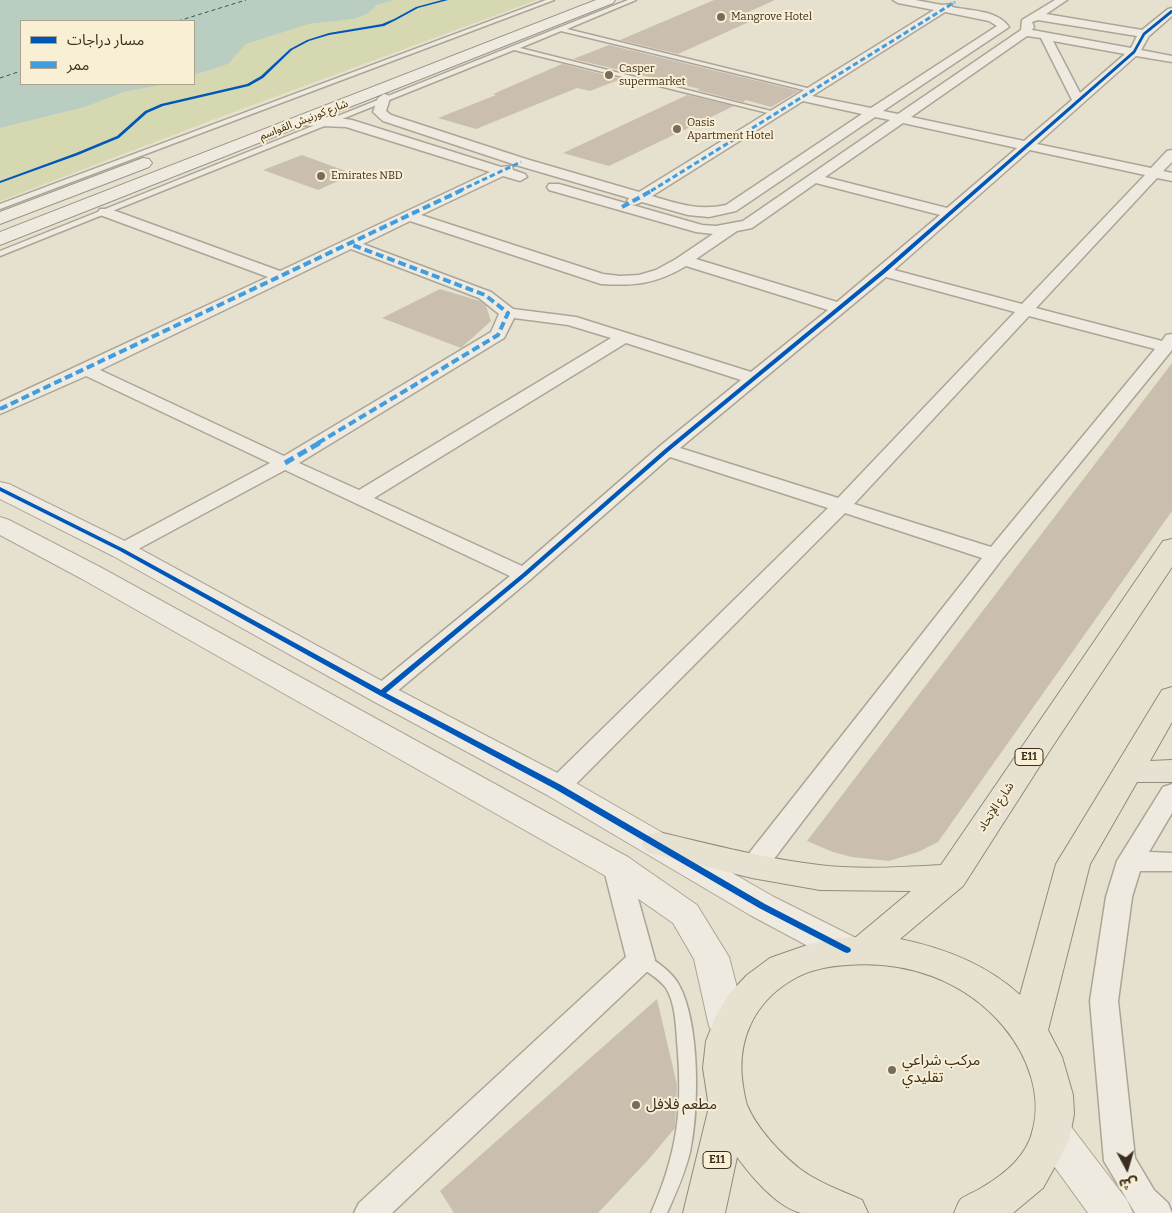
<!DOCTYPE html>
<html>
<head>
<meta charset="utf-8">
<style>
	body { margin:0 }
	#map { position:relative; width:1172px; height:1213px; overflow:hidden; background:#e6e1ce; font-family:Bitter,"Noto Sans Arabic",serif }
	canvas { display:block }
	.legend { position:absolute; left:20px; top:20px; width:175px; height:65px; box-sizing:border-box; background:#f8efd4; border:1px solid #ada28b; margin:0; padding:6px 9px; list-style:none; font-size:15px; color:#3c2e1e }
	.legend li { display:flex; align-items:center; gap:10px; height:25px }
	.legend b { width:25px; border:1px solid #ada28b }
	.north { position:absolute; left:1102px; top:1143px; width:50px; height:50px; -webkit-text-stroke:4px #f8efd4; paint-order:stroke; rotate:174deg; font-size:14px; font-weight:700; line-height:20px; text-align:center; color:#3c2e1e }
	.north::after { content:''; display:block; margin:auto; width:18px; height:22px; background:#3c2e1e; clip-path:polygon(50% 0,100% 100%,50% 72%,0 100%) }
</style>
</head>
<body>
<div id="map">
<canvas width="1172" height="1213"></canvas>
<ul class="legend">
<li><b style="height:6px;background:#0057b8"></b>مسار دراجات</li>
<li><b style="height:6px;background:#3f9de0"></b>ممر</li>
</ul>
<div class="north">ش</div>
</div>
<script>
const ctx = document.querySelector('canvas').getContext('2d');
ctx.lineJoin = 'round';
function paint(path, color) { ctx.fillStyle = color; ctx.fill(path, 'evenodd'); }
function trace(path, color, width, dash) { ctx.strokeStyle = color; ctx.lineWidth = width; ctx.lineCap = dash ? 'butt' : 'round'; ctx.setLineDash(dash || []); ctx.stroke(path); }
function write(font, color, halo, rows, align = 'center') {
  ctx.font = font + ' Bitter,"Noto Sans Arabic",serif'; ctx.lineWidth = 4; ctx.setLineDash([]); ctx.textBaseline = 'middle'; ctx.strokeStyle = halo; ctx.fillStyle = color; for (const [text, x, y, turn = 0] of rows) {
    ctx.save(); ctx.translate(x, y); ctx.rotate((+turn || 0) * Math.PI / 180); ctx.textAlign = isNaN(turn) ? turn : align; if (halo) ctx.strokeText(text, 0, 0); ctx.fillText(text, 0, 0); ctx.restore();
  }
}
const green = new Path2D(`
	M394 0H537L223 116 0 201V128L85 107 124 92 166 84H194V75L228 64 246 44 309 24 354 19 369 13 377 5Z`);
const water = new Path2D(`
	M0 0H394L377 5 369 13 354 19 309 24 246 44 228 64 194 75V21H21V84H166L124 92 85 107 0 128Z`);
const ferry = new Path2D(`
	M178 21 246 0
	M0 78 21 71`);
const building = new Path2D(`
	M714 0H775L746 13 762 16 678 54 620 40Z
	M609 45 799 91 771 107 746 100 743 102 697 90 700 89 573 59Z
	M562 64 621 79 590 91 577 88 476 129 438 118 496 95 493 94Z
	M687 95 734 106 609 166 563 153Z
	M302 155 354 174 318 190 263 170Z
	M440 289 480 301 486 306 491 321 461 348 382 318Z
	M1172 363V511L938 842 918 852 889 861 852 857 833 852 807 841Z
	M657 999 677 1085 675 1128 649 1159 598 1213H454L440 1191Z`);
const service = new Path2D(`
	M546 0H554L0 209V204Z
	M628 0H636L567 29 815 90 812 92 561 31 520 48 779 113 776 115 514 50 0 256V251Z
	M641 954C654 958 673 973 679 985 700 1024 699 1109 690 1152 685 1173 676 1193 667 1213H651C678 1152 683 1107 677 1041 676 1025 675 1002 666 988 659 978 645 971 636 964L634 960 636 956Z`);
const minor = new Path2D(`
	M893 0H915L942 5 952 4V7C970 11 998 10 1009 27L883 111 898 114 1021 30 1022 20 1055 0H1067L1046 14 1142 30 1168 9 1172 8V16L1149 36 1141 50 1172 56V62L1136 56 1037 144 1151 168 1167 151 1172 150V162L1163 171 1172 173V181L1157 178 1036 308 1162 341 1166 335 1172 334V350L1002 559 786 843C774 858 764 879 743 873L739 866 982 558 845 513 567 793 558 795 549 793 546 787 549 781 828 508 670 457 531 579 389 698 381 700 373 698 370 693 373 688 510 576 285 470 129 554 122 556 115 554 112 550 115 546 270 463 86 376 0 414V402L268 277 100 215 98 212 100 209H110L280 271 490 172 346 127 297 125 295 122 297 119 301 118 331 117 352 120 501 167 512 166 513 170 525 174 527 177 520 181 503 176 421 215 603 274 620 276 639 275 656 270 676 259 713 234 696 232 549 190 547 187 549 184H559L702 225 716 226 743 221 890 120 875 117 736 211 709 217 688 215 642 202 634 205 629 204 627 201 629 198 516 165 383 121 373 112 378 98 384 94 388 95 390 98 386 111 391 115 526 159 639 192 934 10 898 3ZM945 12 989 21 997 26 871 108 812 96ZM1038 20 1137 36 1131 48 1032 30 1034 27 1032 22ZM1027 36 1041 38 1072 100 1024 141 911 117ZM1053 41 1125 54 1080 93ZM803 101 862 114 726 205C698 211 679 204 652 196ZM903 123 1017 148 947 208 825 177ZM1030 150 1145 175 1022 304 894 270ZM816 183 940 215 837 302 696 259 737 231 752 228ZM410 221 601 284C635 286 656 284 686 266L828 310 751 372 576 317 513 309 491 292 363 244ZM351 249 479 298 499 314 491 332 284 456 100 370ZM886 277 1015 312 838 498 680 448ZM1029 316 1155 349 991 547 854 504ZM514 318 568 325 611 338 359 490 299 463 504 338ZM626 343 741 380 660 446 522 566 374 498Z
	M1172 784V813L1149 852 1172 853V871H1140L1132 897 1118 1001 1135 1158 1154 1190 1168 1203 1172 1213H1135L1104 1161 1090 1001 1106 897 1117 861 1163 787Z
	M616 857 625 859 629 866 655 960 651 968 392 1213H354L359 1203 626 957 603 866 607 859Z`);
const tertiary = new Path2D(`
	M0 482 9 484 131 544 391 686 569 779 774 897 860 940 865 950 860 960 847 964 834 960 750 915 547 795 371 700 113 556 0 499Z
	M0 517 9 520 100 567 628 857 697 905 729 957 747 1026 741 1037 728 1041 715 1037 709 1026 694 959 673 923 604 875 82 579 0 535Z
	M1052 1115 1066 1120 1127 1200 1133 1213H1088L1038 1144 1032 1132 1038 1120Z`);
const secondary = new Path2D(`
	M596 0H615L613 3 0 245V232Z
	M143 158 149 159 152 163 149 167 0 224V212Z`);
const primary = new Path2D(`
	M1172 539V567L1052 747 963 886 900 939C944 948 986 964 1020 995L1056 864 1162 690 1172 687V722L1150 761 1172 760V782H1137L1090 864 1048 1030 1062 1057 1073 1095 1074 1114 1069 1141 1043 1188 1013 1213H954C956 1209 958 1202 961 1199 966 1195 975 1192 981 1188 1002 1176 1025 1158 1032 1133 1043 1096 1028 1056 1004 1027 965 980 906 960 847 965 829 966 808 970 792 980 753 1003 736 1042 743 1086 744 1092 745 1099 747 1105 757 1129 780 1153 800 1169 819 1183 840 1190 862 1200L868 1213C852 1213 815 1213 801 1213 777 1207 751 1176 737 1157L725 1213H683L709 1107 703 1068 706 1041 716 1016 729 994 747 975 770 958 810 944 837 938 856 937 911 891 820 890 752 878 646 852 642 844 646 836 658 832C711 844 765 859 819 865 859 870 901 867 941 865L1163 541Z`);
const quietFar2 = new Path2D(`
	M459 191 521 162
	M651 191 955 2`);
const quietFar1 = new Path2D(`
	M622 207 653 190
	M0 409 462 190
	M318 443 498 335 508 313 485 295 350 244`);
const quiet = new Path2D(`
	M285 463 321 442`);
const cycleway = new Path2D(`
	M442 0H448L418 8 396 20 384 26 329 35 309 41 292 50 263 78 249 86 163 106 147 113 119 138 78 155 0 183V181L76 153 117 136 145 111 161 104 247 84 261 76 290 49 307 40 329 33 382 24 394 19 416 7Z
	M1171 10H1172V13L1145 35 1135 53 885 273 669 451 526 576 386 693 561 785 765 904 850 948 851 950 850 952 847 953 844 952 759 908 555 789 379 695 120 551 0 491V487L124 549 381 690 522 574 665 449 881 271 1133 51 1143 33Z`);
const markers = [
	[721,17,5,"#786d5c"],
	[609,75,5,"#786d5c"],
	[677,129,5,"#786d5c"],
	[321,176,5,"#786d5c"],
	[892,1070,5,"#786d5c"],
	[636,1105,5,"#786d5c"]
];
const farPoinames = [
	["Mangrove Hotel",731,17],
	["Casper",619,69],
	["supermarket",619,82],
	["Oasis",687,123],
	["Apartment Hotel",687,136],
	["Emirates NBD",331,176]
];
const farStreetnames = [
	["شارع كورنيش القواسم",304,120,-21]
];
const shields = [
	[1029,757,28],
	[717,1160,28]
];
const shieldNames = [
	["E11",1029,757],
	["E11",717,1160]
];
const streetNames = [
	["شارع الإتحاد",996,807,-57]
];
const nearPoinames = [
	["مركب شراعي",902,1061],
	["تقليدي",902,1078],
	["مطعم فلافل",646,1105]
];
paint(green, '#d5d8b0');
paint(water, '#b9cdc1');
trace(ferry, '#2c5d5c', 1, [4, 3]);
paint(building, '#cabfaf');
trace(service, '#aca597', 3);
trace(minor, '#aca597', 3);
trace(tertiary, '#aca597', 2);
trace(secondary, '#9b9587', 2);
trace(primary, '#918b7e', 2);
paint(service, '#eeeae0');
paint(minor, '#eeeae0');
paint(tertiary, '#eeeae0');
paint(secondary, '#eeeae0');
paint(primary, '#e6e1d1');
trace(quietFar2, '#3f9de0', 3, [5.5, 3]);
trace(quietFar1, '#3f9de0', 4, [8, 4]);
trace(quiet, '#3f9de0', 5, [10, 5]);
paint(cycleway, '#0057b8');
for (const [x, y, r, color] of markers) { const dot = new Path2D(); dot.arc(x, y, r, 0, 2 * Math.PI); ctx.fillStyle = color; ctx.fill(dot); trace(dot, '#f8efd4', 2); }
write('11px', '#3c2e1e', '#f8efd4', farPoinames, 'left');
write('11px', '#3c2e1e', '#f8efd4', farStreetnames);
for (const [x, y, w] of shields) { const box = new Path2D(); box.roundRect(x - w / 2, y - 8.5, w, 17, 4); ctx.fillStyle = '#f8efd4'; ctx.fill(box); trace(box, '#3c2e1e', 1); }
write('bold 11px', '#3c2e1e', null, shieldNames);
write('12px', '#3c2e1e', '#f8efd4', streetNames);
write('15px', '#3c2e1e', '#f8efd4', nearPoinames, 'left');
</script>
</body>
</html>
